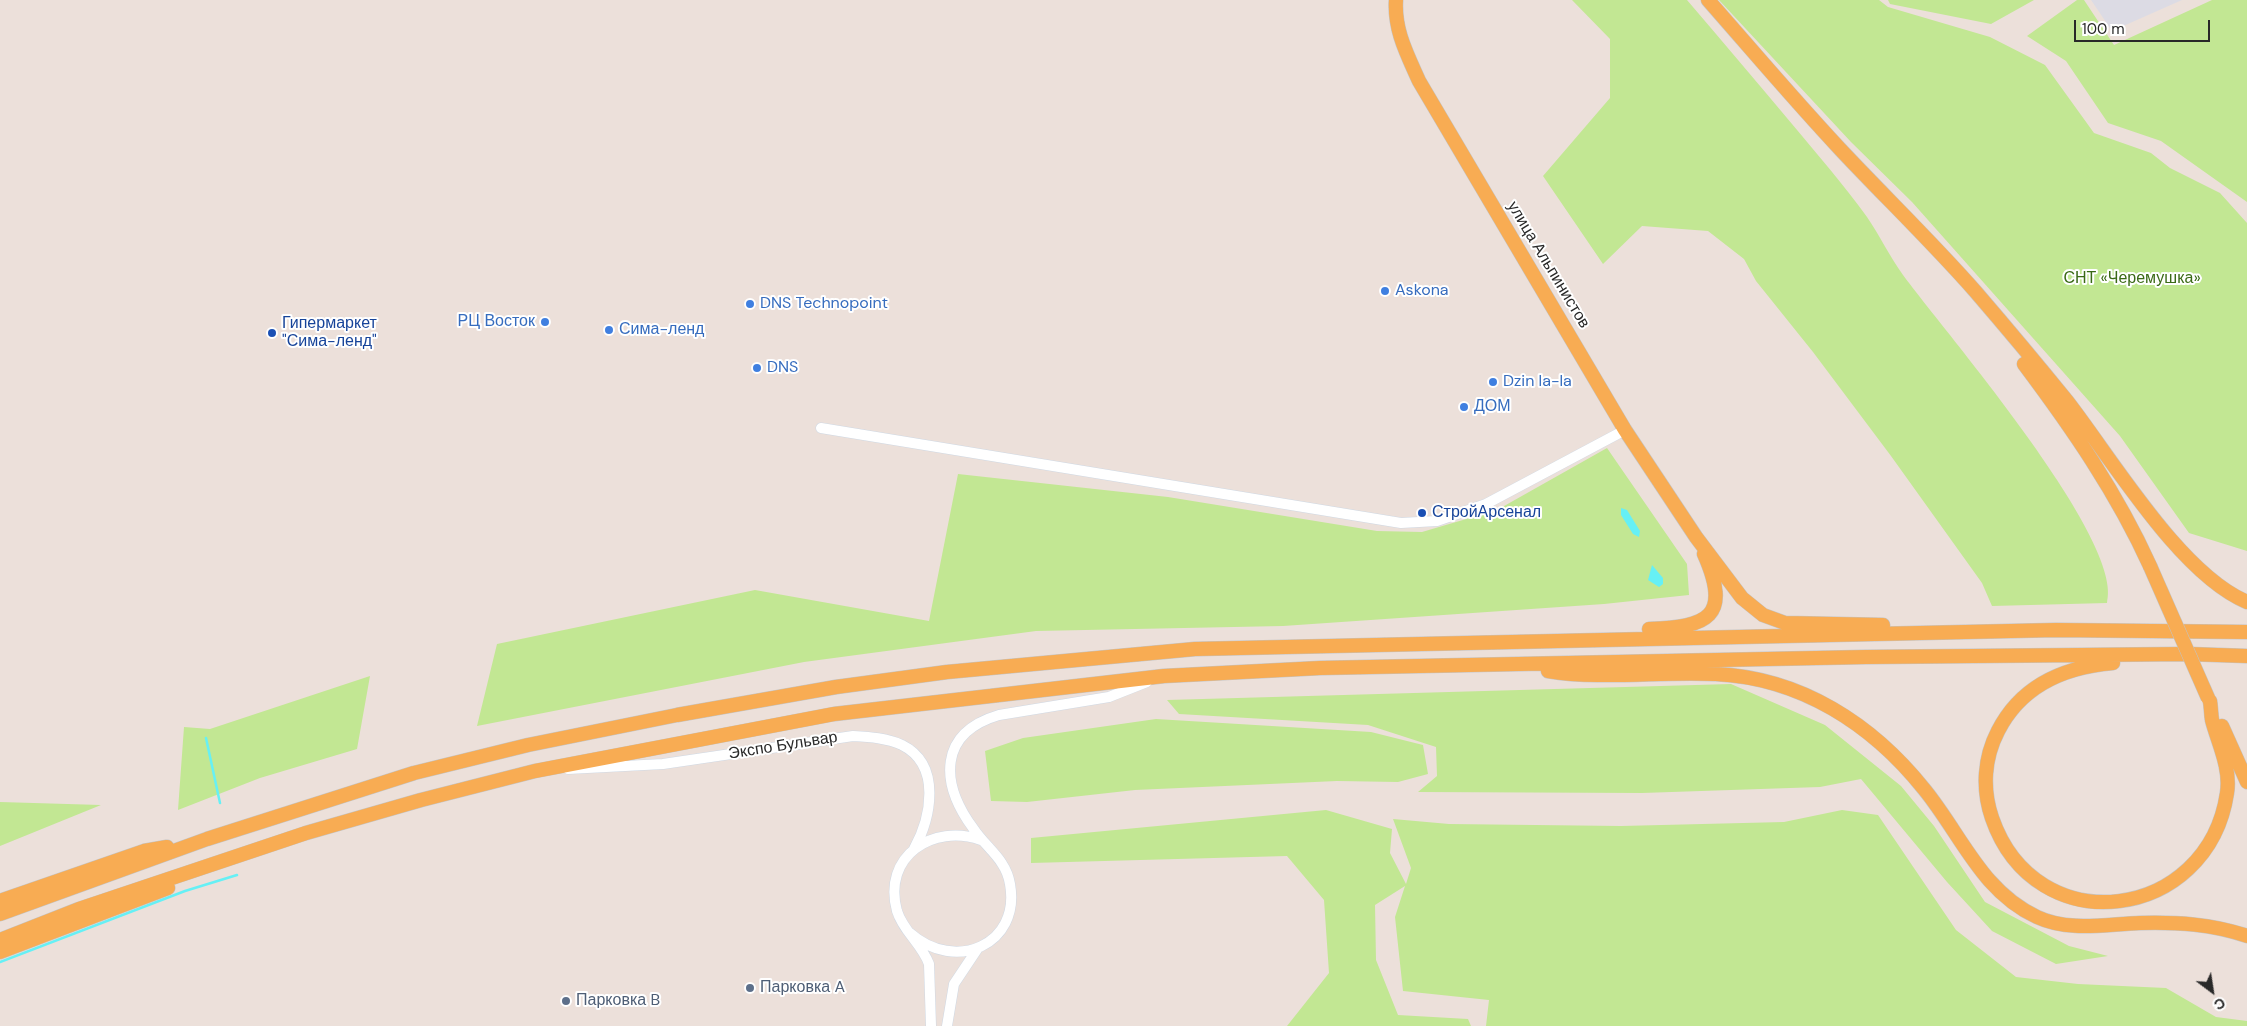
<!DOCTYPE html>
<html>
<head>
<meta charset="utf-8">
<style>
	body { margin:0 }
	#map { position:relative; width:2247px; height:1026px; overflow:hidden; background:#ece0da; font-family:"DM Sans",sans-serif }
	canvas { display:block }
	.north { position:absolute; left:2187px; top:966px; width:50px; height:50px; -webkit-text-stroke:4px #fff; paint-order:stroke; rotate:149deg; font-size:14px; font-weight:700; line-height:20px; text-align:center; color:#292929 }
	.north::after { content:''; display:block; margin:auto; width:18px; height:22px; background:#292929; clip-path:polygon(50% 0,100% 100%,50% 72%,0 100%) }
	.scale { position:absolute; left:2074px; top:20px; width:136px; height:22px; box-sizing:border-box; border:2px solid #292929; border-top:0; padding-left:6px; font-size:15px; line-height:18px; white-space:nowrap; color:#292929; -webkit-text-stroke:4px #fff; paint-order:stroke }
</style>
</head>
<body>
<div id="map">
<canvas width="2247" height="1026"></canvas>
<div class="north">С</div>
<div class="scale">100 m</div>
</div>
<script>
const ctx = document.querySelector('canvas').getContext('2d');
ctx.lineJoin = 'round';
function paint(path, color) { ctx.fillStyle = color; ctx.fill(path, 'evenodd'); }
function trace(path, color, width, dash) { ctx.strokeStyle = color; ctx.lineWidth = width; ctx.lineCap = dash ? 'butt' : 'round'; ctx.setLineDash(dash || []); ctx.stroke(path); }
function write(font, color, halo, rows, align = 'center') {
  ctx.font = font + ' "DM Sans",sans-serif'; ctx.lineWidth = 4; ctx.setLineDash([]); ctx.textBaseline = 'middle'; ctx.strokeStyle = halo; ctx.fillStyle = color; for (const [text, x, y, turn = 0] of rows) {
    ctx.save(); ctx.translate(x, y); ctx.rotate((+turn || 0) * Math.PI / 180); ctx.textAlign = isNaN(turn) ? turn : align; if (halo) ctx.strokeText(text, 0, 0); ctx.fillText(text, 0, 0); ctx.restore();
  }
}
const industrial = new Path2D(`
	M2091 0H2182L2112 31Z`);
const green = new Path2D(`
	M1572 0H1687C1722 41 1757 82 1792 124 1817 154 1844 185 1867 217 1880 236 1890 257 1903 275 1944 331 2126 541 2107 603L1992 606 1982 583 1891 456 1813 352 1756 281 1744 259 1708 231 1642 226 1603 264 1543 176 1610 98V39Z
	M1719 0H1879L1888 7 1990 37 2045 65 2094 133 2151 153 2170 168 2220 193 2247 223V551L2189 533 2120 436 1912 202 1851 142Z
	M1888 0H2034L1991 24 1890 4Z
	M2077 0H2084L2114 45 2212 0H2247V202L2161 141 2108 123 2066 61 2027 36Z
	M1607 448 1687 564 1689 595 1604 604 1283 626 1036 631 804 662 477 726 497 644 755 590 929 621 958 474 1168 497 1377 531 1422 532 1497 510Z
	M370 676 357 749 260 778 178 810 184 727 210 729Z
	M1731 684 1825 725 1901 786 1934 826 1985 902 2069 946 2108 956 2056 964 1992 931 1947 882 1861 779 1820 787 1642 793 1418 792 1437 776 1436 747 1368 725 1179 714 1167 700Z
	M1156 719 1371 732 1423 745 1428 774 1398 782 1337 781 1135 790 1027 802 991 801 985 751 1023 738Z
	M0 802 101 805 0 846Z
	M1326 810 1392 829 1390 853 1406 884 1411 868 1393 819 1449 824 1621 826 1784 822 1842 810 1878 815 1956 930 2016 977 2078 984 2166 988 2216 1017 2247 1021V1026H1486L1489 1000 1403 991 1395 917 1405 886 1375 905 1376 960 1398 1015 1468 1019 1471 1026H1287L1329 973 1324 900 1287 856 1031 863V838Z`);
const water = new Path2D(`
	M1621 508 1627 510 1640 531 1639 537 1633 534 1621 515Z
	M1652 565 1663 578V584L1659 587 1648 580Z`);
const stream = new Path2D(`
	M206 738 220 803
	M0 962 185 891 237 875`);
const minor = new Path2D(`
	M821 428 1401 523 1437 521 1486 504 1625 430
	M568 769 663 764 853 736C870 737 887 738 902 745 942 765 931 818 914 849
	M910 933C955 973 1021 945 1010 884 1006 859 986 848 973 828 940 783 938 733 999 715L1109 697 1147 682
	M931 1026 929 964C922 944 903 931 897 911 882 856 933 823 981 840
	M947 1026 954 984 978 948`);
const major = new Path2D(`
	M1396 0C1394 30 1407 54 1419 81L1625 430 1696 537 1742 598 1763 615 1785 623 1883 625
	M1708 0C1752 50 1795 101 1840 149 1885 197 1932 242 1975 291 2006 327 2037 364 2067 401 2112 459 2180 574 2247 602
	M2024 364C2072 428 2117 493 2150 566
	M1649 629C1708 627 1732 617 1704 554
	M2113 663C2064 667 2021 686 1998 731 1984 758 1982 789 1992 818 2036 945 2208 921 2227 793 2231 768 2218 743 2212 720 2211 714 2211 707 2210 701
	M1548 671C1603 680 1660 671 1716 674 1801 678 1872 724 1924 789 1961 834 1981 891 2037 917 2069 932 2106 924 2140 923 2177 922 2212 924 2247 936
	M2222 726 2247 782
	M0 901 144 851 167 847
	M0 914 207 839 414 773 528 745 677 715 836 687 947 672 1195 649 2056 630 2247 632
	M0 940 79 909 306 833 421 800 535 771 834 714 1164 676 1320 668 1866 657 2188 654 2247 656
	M0 952 168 888`);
const majorBridge = new Path2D(`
	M2150 566 2208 698`);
const markers = [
	[1385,291,5,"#3f7fe0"],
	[750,304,5,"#3f7fe0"],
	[545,322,5,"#3f7fe0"],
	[609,330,5,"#3f7fe0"],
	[272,333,5,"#1a4fb4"],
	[757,368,5,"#3f7fe0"],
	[1493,382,5,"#3f7fe0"],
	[1464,407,5,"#3f7fe0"],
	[1422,513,5,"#1a4fb4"],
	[750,988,5,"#5c6f8a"],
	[566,1001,5,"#5c6f8a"]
];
const streetNames = [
	["улица Альпинистов",1548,265,59],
	["Экспо Бульвар",783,746,-9]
];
const parkNames = [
	["СНТ «Черемушка»",2132,279]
];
const shopNames = [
	["Askona",1395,291],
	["DNS Technopoint",760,304],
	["РЦ Восток",535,322,"right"],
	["Сима-ленд",619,330],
	["DNS",767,368],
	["Dzin la-la",1503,382],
	["ДОМ",1474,407]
];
const transitNames = [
	["Гипермаркет",282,324],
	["\"Сима-ленд\"",282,342],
	["СтройАрсенал",1432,513]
];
const serviceNames = [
	["Парковка A",760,988],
	["Парковка B",576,1001]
];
paint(industrial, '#dcdbe4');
paint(green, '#c2e793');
paint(water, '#66f0f5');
trace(stream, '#66f0f5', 2.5);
trace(minor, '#cfd8e3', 11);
trace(major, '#c3c3c3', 15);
trace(minor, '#fff', 10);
trace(major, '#f8ac53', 14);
trace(majorBridge, '#c3c3c3', 15, []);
trace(majorBridge, '#f8ac53', 14);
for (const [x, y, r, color] of markers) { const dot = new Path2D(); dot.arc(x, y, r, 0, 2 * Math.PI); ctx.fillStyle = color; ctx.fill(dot); trace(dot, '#fff', 2); }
write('16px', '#292929', '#fff', streetNames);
write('16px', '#3a6a16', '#fff', parkNames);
write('16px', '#366cbe', '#fff', shopNames, 'left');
write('16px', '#164399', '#fff', transitNames, 'left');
write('16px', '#4e5e75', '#fff', serviceNames, 'left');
</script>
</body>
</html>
